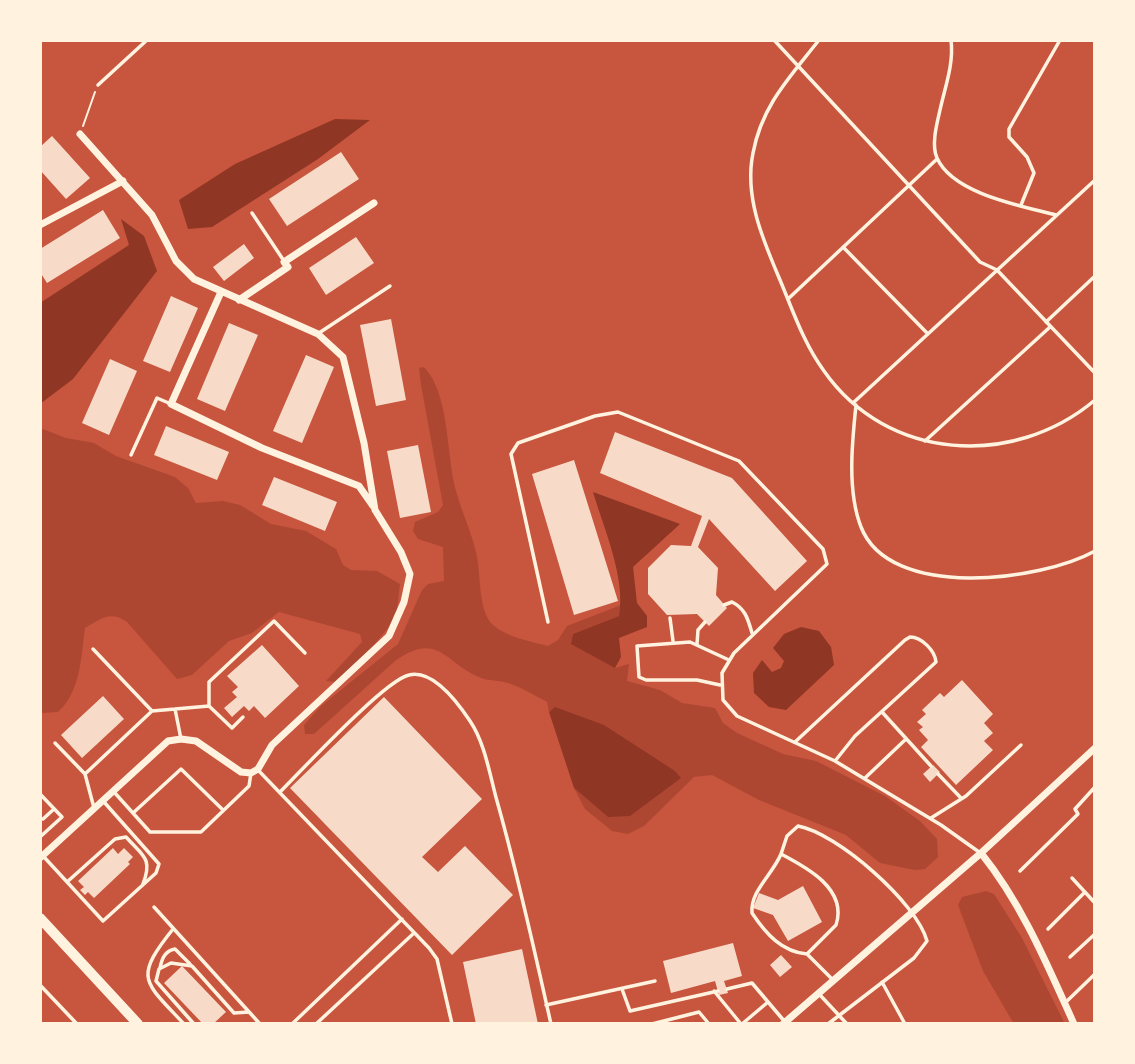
<!DOCTYPE html>
<html>
<head>
<meta charset="utf-8">
<style>
	body { margin:0 }
	#map { position:relative; width:1135px; height:1064px; overflow:hidden; background:#c8553d; font-family:Poppins,sans-serif }
	canvas { display:block }
	.frame { position:absolute; inset:0; border:42px solid #fff3e0; pointer-events:none }
</style>
</head>
<body>
<div id="map">
<canvas width="1135" height="1064"></canvas>
<div class="frame"></div>
</div>
<script>
const ctx = document.querySelector('canvas').getContext('2d');
ctx.lineJoin = 'round';
function paint(path, color) { ctx.fillStyle = color; ctx.fill(path, 'evenodd'); }
function trace(path, color, width, dash) { ctx.strokeStyle = color; ctx.lineWidth = width; ctx.lineCap = dash ? 'butt' : 'round'; ctx.setLineDash(dash || []); ctx.stroke(path); }
const green = new Path2D(`
	M424 367C450 394 446 455 456 491 462 513 473 535 477 557 481 576 478 611 493 625 508 638 530 641 548 646L558 640 567 626 621 605 619 616 573 634 615 668 629 664 627 681 660 690 682 703 715 708 723 723 737 733 783 754 816 761 885 796 920 821 937 839 938 857 925 869 915 870 880 863 846 835 759 800 712 775 694 777 644 826 628 834 612 831 585 809 574 788 608 817 555 707 549 712 547 702C534 695 521 687 508 683 499 680 489 681 481 678 445 664 439 630 395 661L314 734H305L304 725 321 706 398 644 422 590 428 584 444 581 443 547 418 539 413 531 415 522 438 512 443 505 421 385 419 368Z
	M40 428 66 438 94 443 116 456 175 477 188 488 196 503 223 501 240 505 271 524 306 531 336 549 343 565 351 570 377 571 400 584 396 618 360 662 334 682 326 681 362 642 360 634 279 612 252 633 229 641 192 675 177 679 127 622C111 610 100 619 85 628 81 657 81 691 58 712L42 713Z
	M986 891 994 894 1022 938 1065 1024H1014L983 971 958 905 962 897Z`);
const water = new Path2D(`
	M335 119 370 120 318 159 212 227 188 229 179 200 235 164Z
	M121 219 144 236 157 271 73 379 40 404V303L129 245Z
	M593 492 680 524 633 567 637 603 647 616V627L619 638 621 657 615 668 571 644 573 634 619 616C626 578 604 529 593 492Z
	M801 627 819 631 831 647 834 665 786 710 769 707 754 693 753 673 762 660 772 672 781 668 784 661 773 648 784 634Z
	M555 707 604 725 675 771 681 778 630 816 608 817 574 788 549 712Z`);
const building = new Path2D(`
	M52 136 90 178 66 199 40 170V147Z
	M341 152 359 179 287 226 269 199Z
	M103 210 120 238 47 283 40 272V249Z
	M356 237 374 263 326 295 309 268Z
	M244 244 254 258 224 281 213 267Z
	M171 296 198 308 170 372 143 361Z
	M391 319 406 400 376 406 360 325Z
	M229 323 258 335 225 411 197 399Z
	M306 355 334 367 302 443 273 431Z
	M110 359 137 371 109 435 82 423Z
	M166 426 229 452 217 480 154 455Z
	M615 432 732 478 807 561 775 591 709 519 698 547 718 568 716 595 727 608 709 626 697 614 667 615 648 594V568L671 545 691 546 702 516 600 473Z
	M418 445 431 512 400 518 387 451Z
	M574 460 618 601 574 615 532 474Z
	M274 477 337 502 325 531 262 505Z
	M262 645 299 686 265 718 254 706 249 711 244 706 232 717 224 708 237 697 232 692 238 687 227 676Z
	M962 680 993 714 984 723 993 733 984 741 993 750 956 785 921 747 928 740 919 730 923 727 917 722 926 714 922 710 940 693 944 697Z
	M103 696 124 719 82 758 61 735Z
	M384 697 482 799 422 857 438 872 465 846 513 895 452 955 290 788Z
	M933 765 940 772 930 782 923 774Z
	M113 848 118 854 124 848 133 857 128 862 130 864 94 898 88 892 85 895 80 890 84 887 78 881Z
	M803 886 822 922 788 941 773 915 753 908 759 893 778 900Z
	M733 943 742 976 724 981 728 993 719 995 715 981 671 993 663 961Z
	M522 949 538 1024H476L463 962Z
	M781 955 792 967 780 977 770 965Z
	M182 966 226 1012 213 1024H203L164 983Z`);
const path = new Path2D(`
	M83 126 95 92`);
const service = new Path2D(`
	M774 40 980 262 997 270 1095 373
	M819 40C790 77 762 105 753 153 744 197 763 240 780 280 793 311 804 344 824 371 887 461 1013 469 1095 400
	M951 40C954 64 945 87 940 110 937 123 931 145 937 158 953 194 1022 206 1056 215
	M98 85 147 40
	M1021 205 1034 173 1027 157 1009 137V129L1060 40
	M252 213 284 261
	M843 247 928 334
	M788 299 937 159
	M1046 322 1095 276
	M319 333 390 286
	M853 403 1095 180
	M856 405C852 443 847 491 861 527 890 601 1041 581 1095 551
	M925 441 1050 327
	M131 455 157 398 171 404
	M724 605 732 602C746 609 748 620 752 633
	M670 618 673 641
	M548 622 513 463 511 454 518 443 595 416 618 412 739 461 823 549 827 564 734 653 722 673 723 700 737 716 835 761 941 825 979 852
	M697 644 698 630 705 622
	M93 649 152 711
	M720 685 697 680H646L639 677 637 646 690 642 729 660
	M209 706V682L274 621 305 653
	M175 709 209 706 232 728 243 717
	M882 712 931 766
	M795 742 905 640 910 637C922 637 935 651 936 662L855 736 835 761
	M55 743 85 774
	M258 770 429 948 437 959 452 1024
	M938 774 961 798
	M865 778 906 739
	M114 792 150 832H201L249 786 251 773
	M280 792C302 770 385 680 409 675 433 669 458 703 470 721 485 743 490 776 497 801 518 875 534 949 551 1024
	M40 794 62 817 40 837
	M94 808 85 774 152 711 175 709 181 739
	M133 813 181 769 223 810
	M931 818 966 796 1021 745
	M43 819 54 809
	M781 854C773 874 750 891 752 913 766 934 782 952 807 954
	M44 857 103 921 156 873 159 864 104 802
	M1020 871 1078 814 1075 809 1095 787
	M1072 878 1095 903
	M67 882 115 839 126 837C143 856 153 858 143 884
	M154 907 260 1024
	M173 929C133 979 144 981 184 1024
	M1048 929 1085 892
	M1070 957 1095 934
	M160 968C162 958 165 951 175 949L190 964
	M882 982 905 1024
	M40 985 77 1024
	M622 989 630 1011 718 991
	M727 989 752 983 785 1022
	M714 991 741 1024
	M820 995 847 1024
	M1066 1002 1095 974
	M546 1005 655 981
	M194 1024 156 981 159 969 171 963 192 966 234 1013 249 1012
	M292 1024 402 919
	M316 1024 414 933
	M652 1024 699 1012 709 1024
	M742 1024 768 1002
	M828 1024 914 958 927 941C917 903 837 833 798 826L787 836 781 854C806 867 848 889 836 925L807 954 833 980`);
const minor = new Path2D(`
	M40 225 123 181
	M221 292 171 404 262 448 359 486 373 506
	M239 300 288 267 284 262 374 203
	M981 853C1022 904 1047 964 1074 1024
	M40 858 168 741 181 739 196 741 241 772 251 773 258 769 272 745 389 636 404 602 410 574 401 552 375 510 364 443 343 357 318 334 194 279 176 261 152 215 80 134
	M783 1024 981 853 1095 748`);
const primary = new Path2D(`
	M40 918 138 1024`);
paint(green, '#ae4732');
paint(water, '#8f3625');
paint(building, '#f7dbc8');
trace(path, '#fff3e0', 2);
trace(service, '#fff3e0', 3.5);
trace(minor, '#fff3e0', 7);
trace(primary, '#fff3e0', 10);
</script>
</body>
</html>
